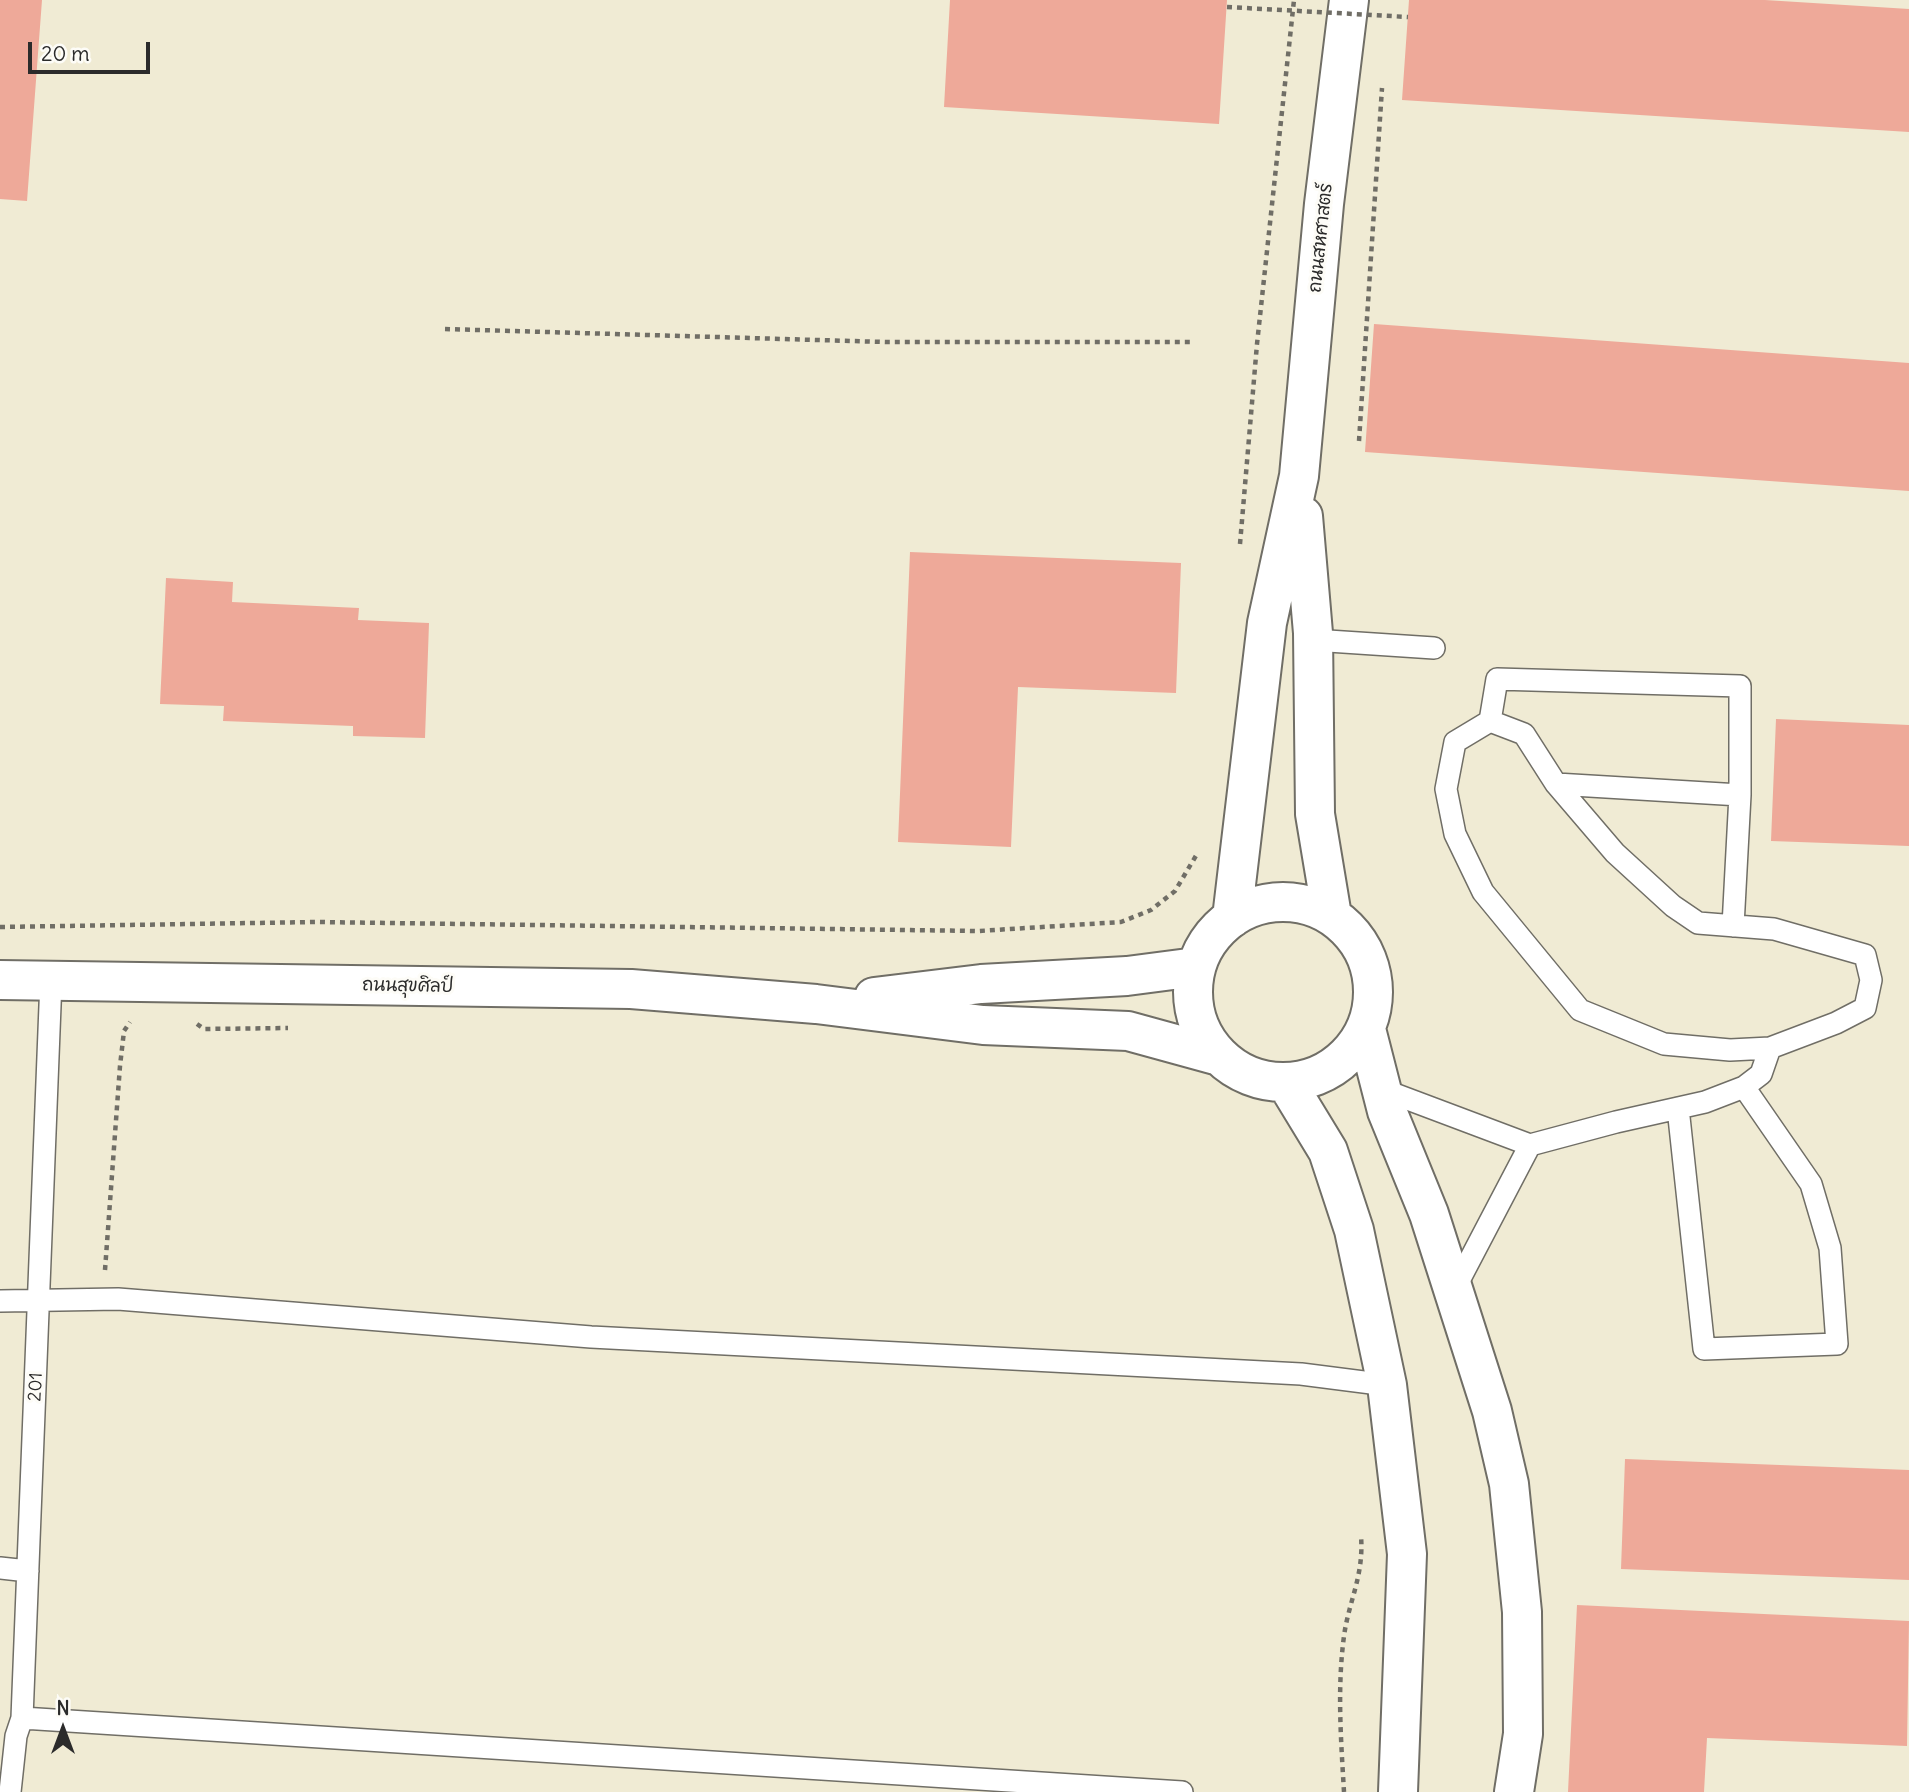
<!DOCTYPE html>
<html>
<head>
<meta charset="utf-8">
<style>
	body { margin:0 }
	#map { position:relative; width:1909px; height:1792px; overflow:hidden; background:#f0ebd4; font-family:Delius,sans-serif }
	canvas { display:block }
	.north { position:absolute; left:28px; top:1694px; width:70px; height:70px; -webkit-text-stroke:5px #fdfcf7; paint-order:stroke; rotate:0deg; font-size:19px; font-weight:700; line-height:28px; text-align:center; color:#2b2b2b }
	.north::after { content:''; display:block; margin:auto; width:24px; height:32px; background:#2b2b2b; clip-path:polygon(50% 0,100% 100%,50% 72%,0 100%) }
	.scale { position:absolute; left:28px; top:42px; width:122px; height:32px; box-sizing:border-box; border:4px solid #2b2b2b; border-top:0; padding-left:9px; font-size:21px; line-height:24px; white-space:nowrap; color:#2b2b2b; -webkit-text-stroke:5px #fdfcf7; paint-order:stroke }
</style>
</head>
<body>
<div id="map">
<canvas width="1909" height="1792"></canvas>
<div class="north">N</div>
<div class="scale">20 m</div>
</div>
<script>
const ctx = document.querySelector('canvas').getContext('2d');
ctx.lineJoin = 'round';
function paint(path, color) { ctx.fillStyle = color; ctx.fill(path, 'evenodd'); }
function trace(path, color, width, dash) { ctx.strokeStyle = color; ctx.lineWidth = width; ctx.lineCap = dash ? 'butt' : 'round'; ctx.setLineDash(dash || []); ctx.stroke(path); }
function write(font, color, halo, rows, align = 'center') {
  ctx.font = font + ' Delius,"Playpen Sans Thai",sans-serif'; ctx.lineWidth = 6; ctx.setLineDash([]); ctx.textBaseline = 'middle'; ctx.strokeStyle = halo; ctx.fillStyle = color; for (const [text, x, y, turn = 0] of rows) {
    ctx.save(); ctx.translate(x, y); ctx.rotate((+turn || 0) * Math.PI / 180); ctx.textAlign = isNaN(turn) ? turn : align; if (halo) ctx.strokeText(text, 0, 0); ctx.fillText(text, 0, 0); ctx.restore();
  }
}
const building = new Path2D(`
	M0 0H42L27 201 0 199Z
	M950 0H1227L1219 124 944 107Z
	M1409 0H1765L1909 9V132L1402 100Z
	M1374 324 1909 363V491L1365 452Z
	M910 552 1181 563 1176 693 1018 687 1011 847 898 842Z
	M166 578 233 582 232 602 359 608 358 620 429 623 425 738 353 736V726L223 721 224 706 160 704Z
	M1776 719 1909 725V846L1771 841Z
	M1625 1459 1909 1470V1580L1621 1569Z
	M1577 1605 1909 1621 1907 1746 1707 1738 1704 1792H1568Z`);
const path = new Path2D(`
	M445 329 885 342H1191
	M1359 441 1382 88
	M1240 544 1257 344 1294 0
	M0 927 316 922 979 931 1121 922 1151 910 1175 891 1197 854
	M197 1024 204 1029 288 1028
	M105 1270 120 1066 124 1031 130 1022
	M1344 1792C1341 1740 1337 1688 1344 1636 1349 1600 1364 1576 1361 1536`);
const service = new Path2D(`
	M1313 640 1434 648
	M1490 721 1524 734 1556 784 1615 853 1673 906 1698 923 1774 929 1865 955 1871 980 1865 1008 1836 1023 1770 1048 1730 1050 1664 1044 1580 1010 1483 892 1455 834 1446 789 1455 742Z
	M1490 721 1497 679 1740 686V795L1733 926
	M1556 784 1740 795
	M1381 1089 1530 1145 1616 1122 1705 1102 1744 1087 1761 1074 1770 1048
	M1678 1108 1704 1349 1837 1344 1830 1248 1811 1184 1744 1087
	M1453 1292 1530 1145
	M0 1301 118 1299 591 1337 1301 1374 1387 1385
	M0 1568 28 1571
	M22 1718 1182 1792
	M10 1792 16 1736 22 1718 51 980`);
const minor = new Path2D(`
	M1303 516 1313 633 1315 814 1332 916
	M1193 992a90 90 0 1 1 180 0a90 90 0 1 1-180 0Z
	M1232 918 1267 623 1299 476 1324 204 1349 0
	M0 980 631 989 816 1004 983 1025 1128 1031 1219 1056
	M874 997 981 984 1127 976 1196 967
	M1366 1029 1387 1111 1429 1214 1492 1411 1509 1484 1522 1612 1523 1734 1514 1792
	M1286 1082 1328 1151 1354 1230 1387 1385 1407 1554 1398 1792`);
const pathBridge = new Path2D(`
	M1227 7 1408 17`);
const streetNames = [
	["ถนนสหศาสตร์",1321,238,-84],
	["ถนนสุขศิลป์",408,986,1],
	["201",36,1387,-87]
];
paint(building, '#eea999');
trace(service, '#706e66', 24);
trace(minor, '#706e66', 42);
trace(path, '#706e66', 4.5, [5, 5]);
trace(service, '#fff', 21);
trace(minor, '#fff', 38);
trace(pathBridge, '#706e66', 4.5, [5, 5]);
write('18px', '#2b2b2b', '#fdfcf7', streetNames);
</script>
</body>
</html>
